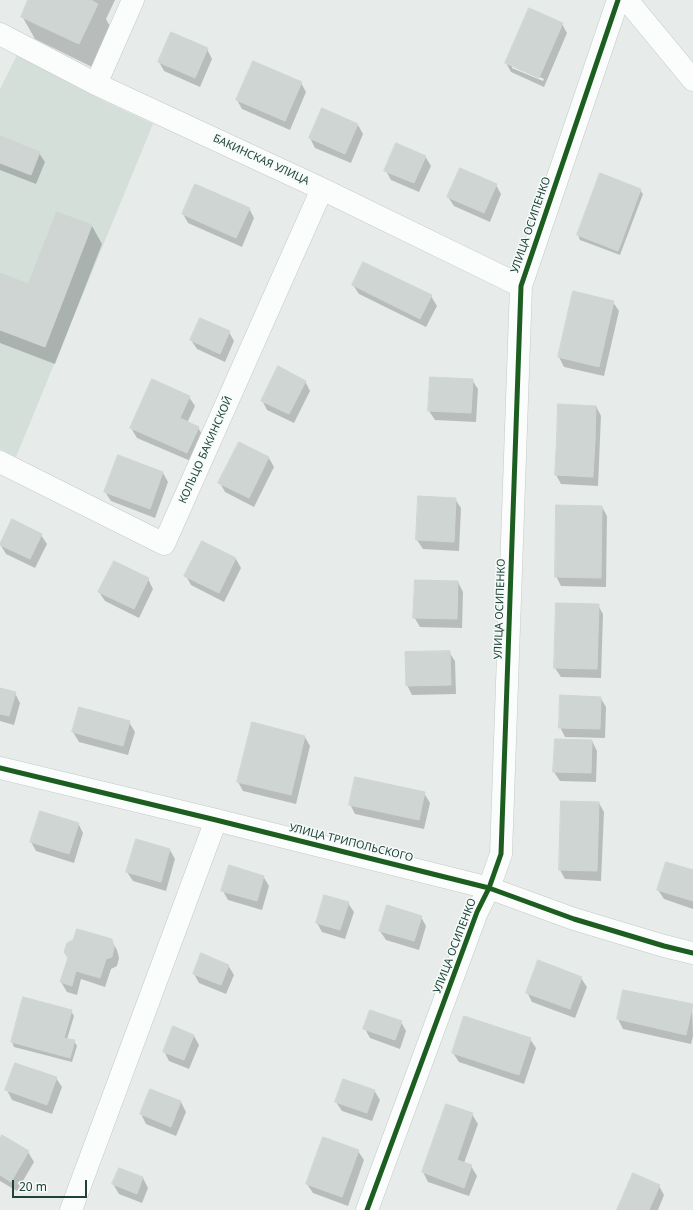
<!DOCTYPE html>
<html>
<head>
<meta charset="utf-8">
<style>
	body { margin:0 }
	#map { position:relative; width:693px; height:1210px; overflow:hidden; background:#e7ecea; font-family:"Noto Sans",sans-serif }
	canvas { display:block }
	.scale { position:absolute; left:12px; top:1180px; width:75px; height:18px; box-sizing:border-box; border:2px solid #204339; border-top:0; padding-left:5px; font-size:12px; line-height:14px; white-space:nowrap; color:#204339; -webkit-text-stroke:3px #f5fbf8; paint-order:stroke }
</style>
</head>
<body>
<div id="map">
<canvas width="693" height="1210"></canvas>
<div class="scale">20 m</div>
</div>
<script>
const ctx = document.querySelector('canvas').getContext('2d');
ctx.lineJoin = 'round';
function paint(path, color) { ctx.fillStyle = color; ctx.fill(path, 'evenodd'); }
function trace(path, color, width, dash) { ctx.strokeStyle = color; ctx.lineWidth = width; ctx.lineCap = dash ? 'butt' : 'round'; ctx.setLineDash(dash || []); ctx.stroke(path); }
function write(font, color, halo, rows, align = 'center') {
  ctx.font = font + ' "Noto Sans",sans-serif'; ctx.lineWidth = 3; ctx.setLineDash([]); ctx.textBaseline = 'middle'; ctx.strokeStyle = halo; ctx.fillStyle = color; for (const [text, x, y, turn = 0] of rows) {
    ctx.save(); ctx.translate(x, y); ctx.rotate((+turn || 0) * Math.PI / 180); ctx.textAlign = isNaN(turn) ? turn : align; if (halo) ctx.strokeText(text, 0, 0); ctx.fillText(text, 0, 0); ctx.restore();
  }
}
const built = new Path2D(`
	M17 55 106 102 153 124 16 457 0 449V89Z`);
const shadow = new Path2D(`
	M30 0H115L106 19 111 28 92 67 35 39 22 16Z
	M562 24 567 33 544 87 511 72 506 63ZM512 65 544 79 543 81 512 68Z
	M207 49 212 59 200 87 164 71 159 62Z
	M301 83 306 92 290 130 242 109 237 100Z
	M322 110 358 125 363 134 351 163 315 148 310 138Z
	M0 137 39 153 45 162 36 184 0 170Z
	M425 156 431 166 419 192 391 180 386 171Z
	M496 185 501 194 490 222 454 206 448 197Z
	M640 190 643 194 620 255 580 240 578 235Z
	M249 208 254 218 242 247 188 223 183 214Z
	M58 213 92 226 102 244 55 364 0 343V274L29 286Z
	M353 285 431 296 437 306 426 327 359 294Z
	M573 293 613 302 619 311 604 376 564 367 559 357Z
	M229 332 234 341 225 362 197 349 191 340Z
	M472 380 478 389 476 422 435 420 429 411Z
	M305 381 310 391 294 423 267 410 262 400Z
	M189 397 195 406 187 423 198 428 204 437 193 462 137 438 131 428Z
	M596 406 601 416 598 486 561 484 556 475Z
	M118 456 163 473 168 482 155 518 111 501 105 492Z
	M269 458 274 467 254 507 225 492 220 483Z
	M455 499 461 508 459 551 423 549 417 540Z
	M602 507 607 516 606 587 561 586 556 576Z
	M12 520 41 535 47 544 35 568 6 554 0 544Z
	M236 559 241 568 224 602 191 585 186 576Z
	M148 579 153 589 139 618 105 601 99 592Z
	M458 582 463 592 462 628 420 627 414 617Z
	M598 605 603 614 601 678 561 677 555 668Z
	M449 652 455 661 456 694 412 695 407 685Z
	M0 689 15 693 20 703 14 725 0 721Z
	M600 697 606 707 605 738 565 737 560 727Z
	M129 722 135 732 128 755 79 742 73 732Z
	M305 737 310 746 296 804 243 791 238 782Z
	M592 741 597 751 596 782 560 781 554 772Z
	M424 793 430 803 424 829 355 814 350 804Z
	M599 803 604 812 601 881 565 879 560 870Z
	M78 823 83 833 74 863 36 851 31 842Z
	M170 850 175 859 166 891 133 881 127 872Z
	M693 871V909L664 899 658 890Z
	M263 876 269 886 262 910 228 900 223 891Z
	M348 903 354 912 345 939 322 932 317 923Z
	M421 917 426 926 419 950 386 940 380 931Z
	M111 940 117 950 119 958 117 966 111 969 105 987 81 979 77 995 67 992 61 982Z
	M228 965 234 975 226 994 199 983 194 974Z
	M581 978 587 987 575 1018 532 1002 527 992Z
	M624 991 692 1005 693 1036 691 1044 623 1029 618 1019Z
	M24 998 71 1011 74 1016 67 1039 74 1041 77 1046 72 1062 14 1047 12 1042Z
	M401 1022 406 1031 400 1049 370 1038 365 1029Z
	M194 1036 199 1045 189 1069 169 1061 164 1051Z
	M530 1039 536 1048 524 1084 459 1062 453 1053Z
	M56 1078 62 1087 52 1114 12 1100 7 1090Z
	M151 1090 181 1102 186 1112 176 1136 146 1124 141 1114Z
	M374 1090 380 1100 372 1121 342 1111 336 1102Z
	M472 1114 478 1124 464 1163 471 1166 477 1176 469 1196 428 1182 423 1172Z
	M3 1136 28 1152 34 1162 17 1191 0 1181V1141Z
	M358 1151 364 1160 348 1206 313 1193 307 1184Z
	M120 1169 143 1178 148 1188 142 1203 119 1194 113 1184Z
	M659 1186 664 1195 658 1210H618Z`);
const building = new Path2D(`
	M28 0H91L98 4 79 44 21 17Z
	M529 8 563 23 539 78 505 63Z
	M171 32 208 48 195 78 158 62Z
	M253 61 302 82 285 121 236 100Z
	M322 108 358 124 345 154 309 138Z
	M0 136 40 152 31 175 0 163Z
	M396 143 426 156 414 183 384 171Z
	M460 168 497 184 484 213 447 197Z
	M600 173 641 189 618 251 577 235Z
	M195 184 250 208 236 238 182 214Z
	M57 212 92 225 45 347 0 330V273L28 284Z
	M363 262 432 295 420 319 352 285Z
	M573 291 614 301 599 367 558 357Z
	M200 318 230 331 220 354 190 340Z
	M278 366 306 381 289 414 261 401Z
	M430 377 473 379 471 413 428 411Z
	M152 379 190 396 180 418 199 427 187 453 130 428Z
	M558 404 596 406 595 441 557 439Z
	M557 439 595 441 593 477 555 475Z
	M239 442 269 457 249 498 218 483Z
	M118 455 163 472 150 509 104 492Z
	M418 496 456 498 454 542 416 540Z
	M556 505 602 506 601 578 555 577Z
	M12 519 42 534 30 559 0 545Z
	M202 541 236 558 219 593 184 576Z
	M114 561 149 578 134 609 98 592Z
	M415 580 458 581 457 619 413 618Z
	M556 603 599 604 597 669 554 668Z
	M450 651 451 685 406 686 405 652Z
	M0 688 16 692 9 716 0 714Z
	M560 695 601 697 600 729 559 728Z
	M79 707 130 721 123 746 72 732Z
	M252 722 305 736 291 795 237 782Z
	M555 739 592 740 591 773 553 772Z
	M355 777 425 792 419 820 349 805Z
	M561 801 599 802 597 871 559 870Z
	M40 811 79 823 69 854 30 842Z
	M136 839 170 849 161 882 126 872Z
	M666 862 693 870V901L657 890Z
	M229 865 264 876 257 901 221 891Z
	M324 895 349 902 340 930 316 923Z
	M387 905 422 916 414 941 379 931Z
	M77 929 112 939 114 948 112 957 106 959 100 978 76 971 72 986 60 982 68 958 64 952 67 943 73 940Z
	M201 953 229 965 221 985 193 974Z
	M538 960 582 977 570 1009 526 993Z
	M623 990 693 1004 686 1035 617 1019Z
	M23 997 72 1010 64 1038 75 1040 70 1058 11 1042Z
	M370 1010 402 1021 395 1040 363 1029Z
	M464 1016 531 1038 519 1075 452 1053Z
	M173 1026 194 1035 184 1060 163 1052Z
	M15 1063 57 1077 47 1105 5 1090Z
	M343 1079 375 1090 367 1113 335 1102Z
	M150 1089 181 1101 171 1127 140 1114Z
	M446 1104 473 1113 457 1160 472 1165 464 1188 422 1172Z
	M2 1135 29 1151 11 1182 0 1175V1139Z
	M323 1137 359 1150 342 1197 306 1184Z
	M119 1168 143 1177 137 1194 112 1184Z
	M633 1173 660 1185 649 1210H617Z`);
const minor = new Path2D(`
	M627 0 693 80
	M0 34 96 84 322 189 521 286
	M96 84 133 0
	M0 462 164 544 322 189
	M71 1210 216 820
	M367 1210 477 912 489 888 501 854 521 286 618 0`);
const tertiary = new Path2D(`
	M0 768 216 820 489 888 574 919 664 946 693 953`);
const cycleway = new Path2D(`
	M0 768 216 820 489 888 574 919 664 946 693 953
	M367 1210 477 912 489 888 501 854 521 286 618 0`);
const streetNames = [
	["БАКИНСКАЯ УЛИЦА",261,160,25],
	["УЛИЦА ОСИПЕНКО",531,225,-71],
	["КОЛЬЦО БАКИНСКОЙ",206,450,-66],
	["УЛИЦА ОСИПЕНКО",500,609,-88],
	["УЛИЦА ТРИПОЛЬСКОГО",351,843,14],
	["УЛИЦА ОСИПЕНКО",455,946,-69]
];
paint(built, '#d4dfda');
paint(shadow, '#0003');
paint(building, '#ced5d3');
trace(building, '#cfd5d3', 1);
trace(minor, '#c3c9c7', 23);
trace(tertiary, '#c3c9c7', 23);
trace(minor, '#fbfcfc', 22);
trace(tertiary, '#fbfcfc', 22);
trace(cycleway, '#1b5e20', 5);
write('11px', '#204339', '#f5fbf8', streetNames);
</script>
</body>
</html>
